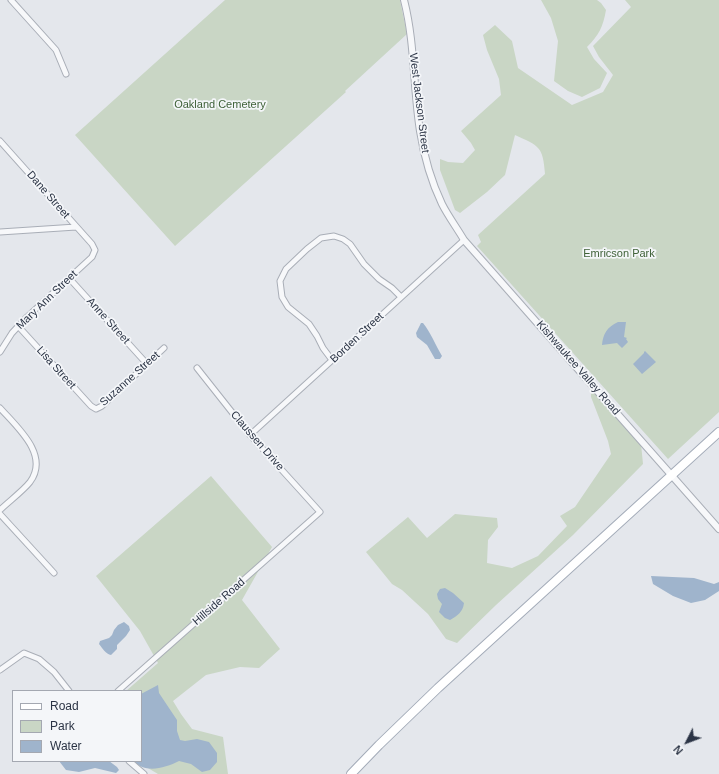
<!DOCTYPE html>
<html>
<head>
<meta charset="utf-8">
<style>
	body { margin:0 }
	#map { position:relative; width:719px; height:774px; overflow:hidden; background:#e4e7ec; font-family:Helvetica,sans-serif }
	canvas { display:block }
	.legend { position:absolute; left:12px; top:690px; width:130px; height:72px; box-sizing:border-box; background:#f4f6f9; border:1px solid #a4a8b1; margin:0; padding:5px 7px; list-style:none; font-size:12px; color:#2b3445 }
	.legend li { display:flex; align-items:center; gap:8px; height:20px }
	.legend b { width:20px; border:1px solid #a4a8b1 }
	.north { position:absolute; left:667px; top:722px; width:40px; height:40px; -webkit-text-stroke:3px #f4f6f9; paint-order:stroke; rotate:228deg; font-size:11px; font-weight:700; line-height:16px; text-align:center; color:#2b3445 }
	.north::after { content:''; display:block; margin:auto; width:14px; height:18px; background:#2b3445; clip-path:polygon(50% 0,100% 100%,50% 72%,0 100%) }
</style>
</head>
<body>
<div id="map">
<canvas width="719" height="774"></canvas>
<ul class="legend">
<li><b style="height:5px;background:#fff"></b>Road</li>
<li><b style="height:11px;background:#c9d6c5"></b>Park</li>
<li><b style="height:11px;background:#9fb4cc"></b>Water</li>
</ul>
<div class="north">N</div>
</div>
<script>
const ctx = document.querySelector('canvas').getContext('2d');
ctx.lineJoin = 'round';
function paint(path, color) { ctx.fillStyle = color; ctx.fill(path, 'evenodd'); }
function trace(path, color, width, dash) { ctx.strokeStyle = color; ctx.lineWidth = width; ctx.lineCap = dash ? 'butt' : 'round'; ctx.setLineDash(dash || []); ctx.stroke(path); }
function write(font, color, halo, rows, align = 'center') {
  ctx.font = font + ' Helvetica,sans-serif'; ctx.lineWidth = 3.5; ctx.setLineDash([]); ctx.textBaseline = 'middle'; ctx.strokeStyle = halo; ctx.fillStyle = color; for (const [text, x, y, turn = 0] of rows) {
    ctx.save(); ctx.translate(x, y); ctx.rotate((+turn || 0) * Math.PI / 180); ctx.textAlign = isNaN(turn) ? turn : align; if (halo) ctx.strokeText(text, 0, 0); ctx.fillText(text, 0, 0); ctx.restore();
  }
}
const green = new Path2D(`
	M225 0H400L407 34 345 91 346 92 175 246 75 135Z
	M541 0H597L601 3 606 10C603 27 599 35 587 47L594 59 607 73 600 88 582 97 568 91 554 81 558 41 551 18Z
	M625 0H719V412L668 459 477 246 481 242 478 235 545 174C543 146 539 146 515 135L505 175 487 192 460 213 455 210 440 170V159L448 162 463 163 475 150 471 143 461 131 501 95 499 79 487 50 483 35 495 25 512 41 518 68 572 105 603 92 613 75 599 57 593 46 631 7Z
	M591 389 641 444 643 464 573 535 496 605 457 643 446 639 428 614 402 590 392 584 366 552 408 517 427 538 455 514 497 518 498 527 488 540 487 563 512 568 538 556 567 526 560 516 575 507 611 454 608 441 591 397Z
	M211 476 272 547 242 600 280 649 259 668 240 667 206 675 173 701 181 714 192 729 223 737 228 774H158L136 761H141V691H126L158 663 140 631 96 576Z`);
const water = new Path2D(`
	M618 322H626L624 337 627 338 626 339 628 342 622 348 617 343 602 345C603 334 607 327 618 322Z
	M421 323H423C431 333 435 344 442 356L440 359H435L427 345 417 337 416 333Z
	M645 351 656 362 642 374 633 364 644 353V352Z
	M651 576 694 578 714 584 719 582V591L705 600 691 603 673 596 653 584Z
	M445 588 453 593 464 603C463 612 457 616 450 620L445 618 439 612 442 604 438 599 437 594 440 589Z
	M124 622 129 626 130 630 126 636 117 645V649L111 655C106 654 102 648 99 644L100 641 109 638 112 635 114 630 118 625Z
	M158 685 159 693 177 720V731L180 740 185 741 197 739 209 742 217 753V762L210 770 202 772 191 764 179 761C165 768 145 774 134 761H141V694Z
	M59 761H109L117 767 119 770 116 773 95 768 79 772 66 770Z`);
const minor = new Path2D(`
	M11 0 56 50 66 74
	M0 141 92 244 95 250 92 257 27 317 12 333 0 352
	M0 232 76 227
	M69 278 147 364
	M18 326 91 406 96 409 102 406 164 348
	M332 360 323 348 317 336 309 324 288 307 282 297 280 281 286 269 307 249 321 238 334 236 343 239 350 244 364 264 379 279 392 288 401 297
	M0 408C17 427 50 455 30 482 23 491 8 502 0 510
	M250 435 464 240
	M0 514 54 573
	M0 670 24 653 39 659 54 672 69 691
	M118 691 320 512 250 435 197 368
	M129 761 144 774`);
const tertiary = new Path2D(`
	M404 0C415 43 413 87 420 131 424 156 431 181 442 204 448 216 457 228 464 240L719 529`);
const primary = new Path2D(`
	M351 774 379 745 438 688 719 432`);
const streetNames = [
	["West Jackson Street",419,103,83],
	["Dane Street",48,195,49],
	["Mary Ann Street",47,300,-44],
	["Anne Street",108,321,48],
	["Borden Street",357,338,-43],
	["Lisa Street",56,368,48],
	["Kishwaukee Valley Road",578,368,49],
	["Suzanne Street",130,379,-42],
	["Claussen Drive",257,441,49],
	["Hillside Road",219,602,-41]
];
const parkNames = [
	["Oakland Cemetery",220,105],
	["Emricson Park",619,254]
];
paint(green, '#c9d6c5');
paint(water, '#9fb4cc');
trace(minor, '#a9aeb7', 7);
trace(tertiary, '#a9aeb7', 8);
trace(primary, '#a3abb8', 10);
trace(minor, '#f7f8fa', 5);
trace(tertiary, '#f7f8fa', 6);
trace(primary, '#fff', 8);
write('11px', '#2b3445', '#f4f6f9', streetNames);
write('11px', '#3f6138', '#f4f6f9', parkNames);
</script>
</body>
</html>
